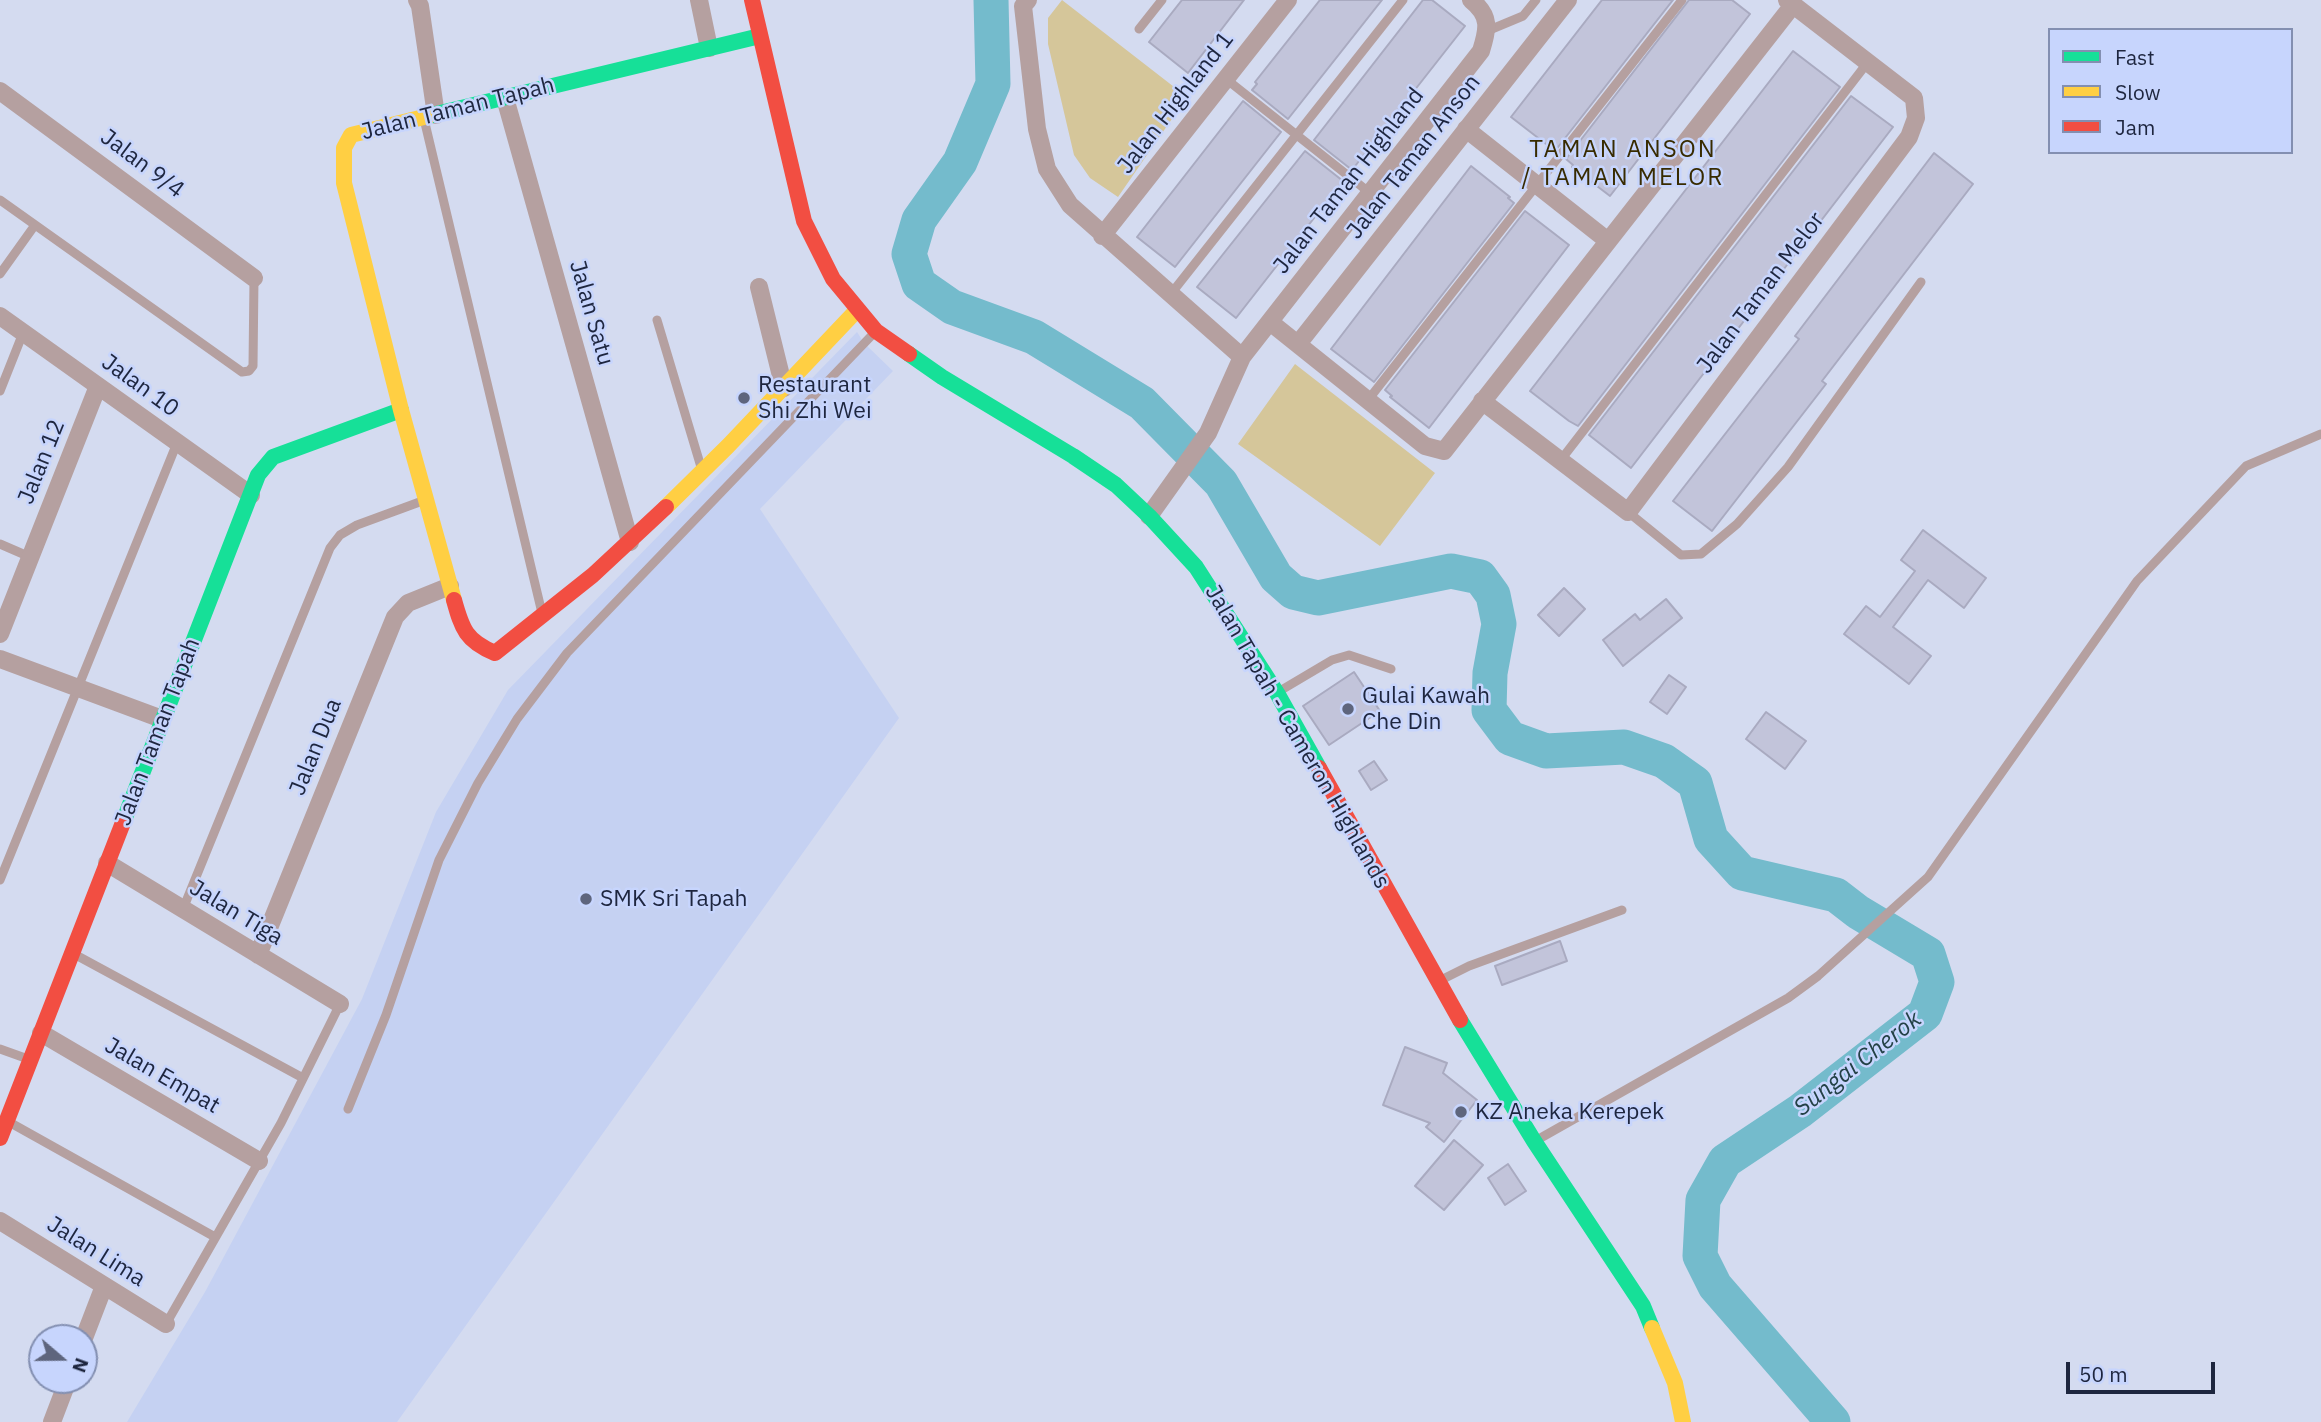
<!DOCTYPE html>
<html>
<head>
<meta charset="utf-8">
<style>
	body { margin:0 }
	#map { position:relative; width:2321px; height:1422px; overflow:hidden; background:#d4dbf0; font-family:"IBM Plex Sans",sans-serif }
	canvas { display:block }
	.legend { position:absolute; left:2048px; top:28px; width:245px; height:126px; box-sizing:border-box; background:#c7d5fd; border:2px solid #838fb1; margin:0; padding:9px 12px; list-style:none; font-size:21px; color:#1e263f }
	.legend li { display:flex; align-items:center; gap:14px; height:35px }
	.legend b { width:35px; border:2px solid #838fb1 }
	.north { position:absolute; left:28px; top:1324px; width:70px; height:70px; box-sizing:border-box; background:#c7d5fd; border:2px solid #838fb1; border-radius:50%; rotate:110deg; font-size:19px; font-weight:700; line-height:28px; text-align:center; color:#1e263f }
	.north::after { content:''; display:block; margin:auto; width:24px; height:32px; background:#5e657d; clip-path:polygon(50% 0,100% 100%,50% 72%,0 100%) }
	.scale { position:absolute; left:2066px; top:1362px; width:149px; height:32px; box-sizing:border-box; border:4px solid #1e263f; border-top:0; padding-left:9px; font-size:21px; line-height:24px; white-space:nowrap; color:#1e263f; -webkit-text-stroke:5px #c7d5fd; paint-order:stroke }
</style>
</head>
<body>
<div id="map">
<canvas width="2321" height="1422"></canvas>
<ul class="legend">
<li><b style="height:9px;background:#16e098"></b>Fast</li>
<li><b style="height:9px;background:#ffcf43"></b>Slow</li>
<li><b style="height:9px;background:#f24e42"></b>Jam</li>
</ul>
<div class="north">N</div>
<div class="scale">50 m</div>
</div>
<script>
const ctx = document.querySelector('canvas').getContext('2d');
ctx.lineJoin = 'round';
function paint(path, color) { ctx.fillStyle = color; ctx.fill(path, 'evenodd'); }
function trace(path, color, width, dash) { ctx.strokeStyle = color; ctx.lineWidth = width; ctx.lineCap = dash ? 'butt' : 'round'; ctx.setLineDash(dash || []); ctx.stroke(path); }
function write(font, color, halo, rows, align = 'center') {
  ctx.font = font + ' "IBM Plex Sans",sans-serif'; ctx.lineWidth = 5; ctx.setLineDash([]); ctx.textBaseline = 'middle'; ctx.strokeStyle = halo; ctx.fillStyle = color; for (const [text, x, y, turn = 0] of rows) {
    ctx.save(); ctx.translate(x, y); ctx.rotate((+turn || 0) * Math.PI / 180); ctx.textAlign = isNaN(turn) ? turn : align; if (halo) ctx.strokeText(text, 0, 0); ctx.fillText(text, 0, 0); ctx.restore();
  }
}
const built = new Path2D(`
	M857 332 864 343 893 371 760 509 899 718 397 1422H127L205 1292 362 999 436 812 508 690Z`);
const green = new Path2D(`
	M1062 0 1187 97 1118 197 1090 178 1074 155 1048 44V18Z
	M1295 364 1435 473 1380 546 1238 444Z`);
const river = new Path2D(`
	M991 0 993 84 960 162 919 220 909 254 919 284 952 307 1034 337 1142 403 1221 483 1276 577 1293 592 1318 598 1451 571 1480 577 1493 595 1499 624 1490 673 1489 710 1510 738 1546 751 1624 747 1664 761 1695 783 1711 839 1742 873 1836 895 1858 912 1928 954 1937 982 1925 1014 1800 1111 1725 1161 1703 1200 1700 1256 1715 1286 1833 1422`);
const building = new Path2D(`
	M1182 0H1244L1188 73 1149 42Z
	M1320 0H1382L1288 119 1252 90 1257 84 1255 82Z
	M1423 0H1432L1465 26 1352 170 1314 140Z
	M1602 0H1673L1555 151 1511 117Z
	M1689 0H1732L1750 14 1610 196 1572 167 1573 165 1566 159Z
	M1793 51 1840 87 1578 426 1569 421 1530 391Z
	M1851 96 1893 127 1631 468 1589 435Z
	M1243 101 1281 132 1175 267 1137 237Z
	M1305 151 1343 181 1236 318 1197 287Z
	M1934 153 1973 184 1822 381 1826 384 1712 531 1673 501 1799 339 1795 336Z
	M1471 166 1510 197 1508 198 1514 203 1374 382 1331 349Z
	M1525 211 1569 245 1429 428 1390 397 1392 396 1385 390Z
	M1923 530 1986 578 1964 608 1928 580 1893 627 1931 656 1909 684 1844 634 1866 606 1880 617 1915 571 1901 560Z
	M1564 588 1585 609 1559 636 1538 615Z
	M1666 599 1682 618 1623 666 1603 640 1635 614 1640 620Z
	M1354 672 1380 711 1329 745 1303 706Z
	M1669 675 1686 687 1667 714 1650 702Z
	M1766 712 1806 741 1785 769 1746 739Z
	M1374 761 1387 780 1371 790 1359 771Z
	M1560 941 1567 961 1502 985 1495 966Z
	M1405 1047 1447 1063 1443 1073 1477 1100 1444 1142 1426 1127 1430 1123 1383 1105Z
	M1454 1140 1483 1165 1444 1210 1415 1186Z
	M1508 1164 1526 1191 1505 1205 1488 1178Z`);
const lane = new Path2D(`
	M1139 29 1162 0
	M1487 31 1523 16 1536 0
	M1226 79 1370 193
	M424 119 542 613
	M0 200 242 372 249 371 253 366 254 278
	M0 274 35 225
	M1170 295 1403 0
	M657 320 701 467
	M0 391 23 333
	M1368 400 1682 0
	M1560 461 1868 62
	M1628 512 1681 555 1701 554 1737 524 1788 467 1921 282
	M0 544 30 557
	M1278 692 1332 660 1349 655 1391 669
	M0 880 177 443
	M183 909 330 548 340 535 357 525 425 500
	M74 954 303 1078
	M1441 980 1469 966 1622 910
	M0 1049 28 1059
	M348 1109 386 1015 439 860 478 783 517 719 567 653 875 332
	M9 1122 215 1237
	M1537 1140 1788 998 1818 976 1928 877 2137 581 2246 466 2321 434
	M166 1324 281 1123 340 1004`);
const street = new Path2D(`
	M417 0 420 6 436 115
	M699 0 709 48
	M1028 0 1023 6 1037 129 1047 169 1070 205 1242 357
	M0 91 254 278
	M505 98 630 542
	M1466 129 1608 241
	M1102 236 1288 0
	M759 287 784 388
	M0 316 251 495
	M1270 322 1425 446 1444 451 1793 5
	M1298 344 1568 0
	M1482 401 1628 512 1909 137 1916 118 1914 98 1787 0
	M1149 516 1208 433 1242 357 1481 51C1488 29 1491 16 1471 0
	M0 634 98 386
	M0 659 162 719
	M107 863 340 1004
	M258 955 395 617 408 603 450 586
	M41 1033 259 1161
	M0 1221 166 1324
	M84 1338 104 1286
	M52 1422 68 1380`);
const fast = new Path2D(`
	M428 116 760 36
	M909 354 942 377 1073 456 1116 485 1149 516 1196 567 1277 693 1319 768
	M124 820 258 475 273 457 401 410
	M1460 1020 1534 1141 1643 1306 1652 1328`);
const slow = new Path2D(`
	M428 116 351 135 344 148V183L401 410 454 600
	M666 507 728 446 857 310
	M1652 1328 1675 1383 1683 1422`);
const jam = new Path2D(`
	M752 0 804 221 833 279 876 331 909 354
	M454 600C462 629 466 641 495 653L593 575 666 507
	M1319 768 1460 1020
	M0 1138 124 820`);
const markers = [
	[744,398,7,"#5e657d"],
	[1348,709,7,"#5e657d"],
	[586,899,7,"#5e657d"],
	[1461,1112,7,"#5e657d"]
];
const streetNames = [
	["Jalan Highland 1",1176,103,-52],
	["Jalan Taman Tapah",458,109,-14],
	["Jalan Taman Anson",1414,157,-52],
	["Jalan 9/4",142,164,37],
	["Jalan Taman Highland",1349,181,-52],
	["Jalan Taman Melor",1761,293,-53],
	["Jalan Satu",591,313,74],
	["Jalan 10",140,386,36],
	["Jalan 12",42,462,-68],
	["Jalan Taman Tapah",158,732,-69],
	["Jalan Tapah - Cameron Highlands",1297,737,60],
	["Jalan Dua",316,747,-68],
	["Jalan Tiga",236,913,31],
	["Jalan Empat",162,1076,30],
	["Jalan Lima",96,1252,32]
];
const poiNames = [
	["Restaurant",758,385],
	["Shi Zhi Wei",758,411],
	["Gulai Kawah",1362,696],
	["Che Din",1362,722],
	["SMK Sri Tapah",600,899],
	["KZ Aneka Kerepek",1475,1112]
];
const neighbourhoodNames = [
	["TAMAN ANSON",1623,150],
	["/ TAMAN MELOR",1623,178]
];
const waterNames = [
	["Sungai Cherok",1858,1064,-38]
];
paint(built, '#c5d1f2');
paint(green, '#d5c69a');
trace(river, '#74bbcc', 35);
paint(building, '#c2c4da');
trace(building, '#a9aac0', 2);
trace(lane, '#b5a0a0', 9);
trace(street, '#b5a0a0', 18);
trace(fast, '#16e098', 16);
trace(slow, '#ffcf43', 16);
trace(jam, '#f24e42', 16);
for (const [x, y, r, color] of markers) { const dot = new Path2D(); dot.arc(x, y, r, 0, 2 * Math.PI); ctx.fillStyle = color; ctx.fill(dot); trace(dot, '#c7d5fd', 2.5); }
write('23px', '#1e263f', '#c7d5fd', streetNames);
write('23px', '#1e263f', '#c7d5fd', poiNames, 'left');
ctx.letterSpacing = '2px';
write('24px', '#382b00', '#c7d5fd', neighbourhoodNames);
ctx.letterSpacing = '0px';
write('italic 24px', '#234146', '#c7d5fd', waterNames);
</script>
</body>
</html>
